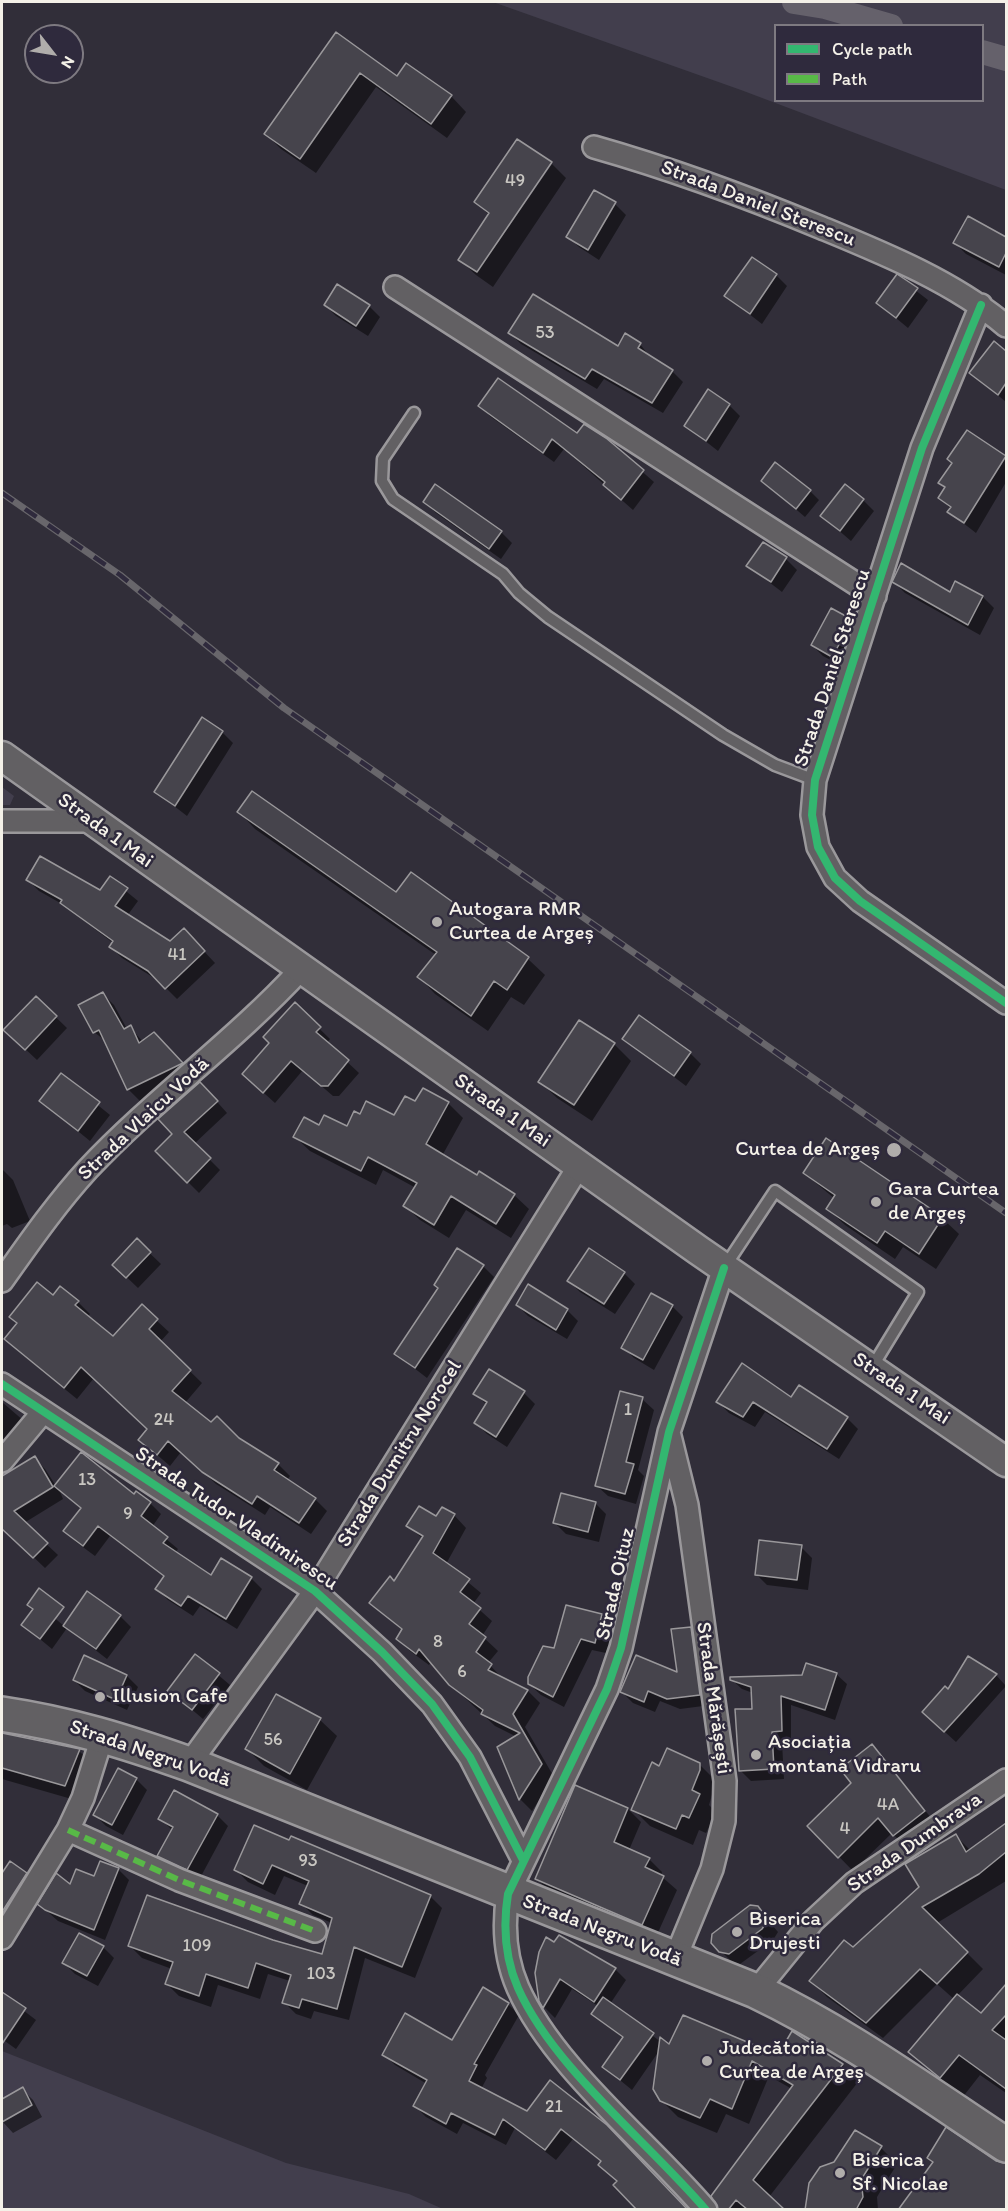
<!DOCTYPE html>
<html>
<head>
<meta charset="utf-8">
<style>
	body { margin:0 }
	#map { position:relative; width:1008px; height:2211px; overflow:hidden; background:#312e39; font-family:Itim,sans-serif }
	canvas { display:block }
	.frame { position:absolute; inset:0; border:3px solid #f4f1e8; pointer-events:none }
	.legend { position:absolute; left:774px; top:24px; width:210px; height:78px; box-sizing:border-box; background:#2f2a3d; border:2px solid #7e7a81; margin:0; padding:8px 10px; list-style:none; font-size:18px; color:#f4f1e8 }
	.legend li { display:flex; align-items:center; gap:12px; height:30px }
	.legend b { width:30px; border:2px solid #7e7a81 }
	.north { position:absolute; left:24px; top:24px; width:60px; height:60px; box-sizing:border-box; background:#2f2a3d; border:2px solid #7e7a81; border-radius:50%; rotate:121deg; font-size:16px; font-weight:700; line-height:24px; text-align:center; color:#f4f1e8 }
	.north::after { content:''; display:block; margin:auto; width:21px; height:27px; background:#b0adab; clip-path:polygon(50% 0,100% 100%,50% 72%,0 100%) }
</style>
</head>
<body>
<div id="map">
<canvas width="1008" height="2211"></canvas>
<div class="frame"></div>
<ul class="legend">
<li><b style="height:8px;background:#33b770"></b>Cycle path</li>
<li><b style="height:8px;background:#58b947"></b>Path</li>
</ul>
<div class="north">N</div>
</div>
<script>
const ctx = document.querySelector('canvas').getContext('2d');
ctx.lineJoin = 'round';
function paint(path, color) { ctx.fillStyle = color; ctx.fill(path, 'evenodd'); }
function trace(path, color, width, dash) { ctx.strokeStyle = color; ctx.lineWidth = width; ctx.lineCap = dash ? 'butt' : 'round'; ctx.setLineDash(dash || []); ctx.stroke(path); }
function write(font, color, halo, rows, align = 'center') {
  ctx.font = font + ' Itim,sans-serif'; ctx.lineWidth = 5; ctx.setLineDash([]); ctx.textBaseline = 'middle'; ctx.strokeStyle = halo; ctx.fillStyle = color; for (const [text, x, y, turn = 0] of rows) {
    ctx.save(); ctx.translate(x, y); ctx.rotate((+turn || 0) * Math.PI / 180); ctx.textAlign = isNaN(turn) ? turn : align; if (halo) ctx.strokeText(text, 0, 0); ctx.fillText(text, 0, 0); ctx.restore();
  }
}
const green = new Path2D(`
	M493 2H1006V190L741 90ZM776 26H982V100H776Z
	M2 787 14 796 10 805H2Z
	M2 2051 286 2163 409 2194 443 2209H2Z`);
const shadow = new Path2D(`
	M336 34 397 78 451 96 466 112 447 138 376 87 316 173 281 149 266 134Z
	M518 141 495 243 497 244 552 164 566 178 493 287 476 275 460 260 489 215 476 202Z
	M615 204 626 215 599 260 579 247 568 236Z
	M968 218 1006 238V275L966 254 955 243Z
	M776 275 787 286 762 324 726 296Z
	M897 276 928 300 908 328 878 303Z
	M325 305 369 306 380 317 368 336 336 316Z
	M510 333 618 348 640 344 650 357 672 371 683 382 663 413 604 379 597 389 521 344Z
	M994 343 1006 353V402L971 373Z
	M729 405 740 416 718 451 686 426Z
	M480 406 577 435 605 439 654 482 633 510 564 449 554 462 491 417Z
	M1005 458 1006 482 976 533 949 512 951 509 940 498 946 488 940 483Z
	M763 481 810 491 819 500 805 517Z
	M863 500 874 511 851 541 822 516Z
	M425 502 501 532 512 543 501 559 436 513Z
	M786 559 797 570 782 592 748 566Z
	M894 582 950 594 956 583 983 597 994 608 980 635 905 593Z
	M852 621 863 632 844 667 823 656 812 645Z
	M222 732 233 743 187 816 156 792Z
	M239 812 396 894 411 874 528 959 545 975 524 1005 511 997 488 1031 435 994 419 977 436 955 255 829Z
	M110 878 138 901 127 916 170 943 184 930 215 963 177 999 159 981 122 958 111 947 113 943 62 904 39 891 28 880 100 892Z
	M103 994 114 1005 127 1029 130 1027 143 1042 165 1045 192 1075 140 1101 129 1090 107 1042 94 1032Z
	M36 998 67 1028 37 1060 5 1030Z
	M295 1005 330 1039 327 1043 359 1073 339 1096H333L303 1070 275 1103 255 1085 271 1043Z
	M639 1017 690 1053 701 1064 686 1086 624 1039Z
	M580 1022 614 1044 631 1061 592 1121 557 1098 540 1082Z
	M61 1075 110 1115 90 1141 41 1101Z
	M211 1095 227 1113 194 1144 220 1170 199 1193 157 1151Z
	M416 1103H448L463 1118 442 1156 477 1177 514 1195 529 1209 511 1238 466 1210 449 1238 420 1220 405 1206 416 1188 383 1170 376 1185 310 1151 295 1137 320 1127 347 1128 360 1116 395 1117Z
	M2 1169 13 1180 30 1221 12 1228 7 1224 2 1226Z
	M804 1173 942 1218 959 1234 936 1269 903 1247 895 1259 845 1225 828 1209 835 1199Z
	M137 1241 161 1264 138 1288 114 1265Z
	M483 1266 494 1277 427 1378 396 1354Z
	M624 1273 635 1284 615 1314 580 1292 569 1281Z
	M528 1286 567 1310 578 1321 567 1339 528 1316 517 1305Z
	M652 1295 672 1306 683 1317 654 1370 634 1358 623 1347Z
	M53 1297 78 1302 90 1314 87 1317 113 1338 156 1320 169 1332 160 1342 202 1383 185 1403 211 1424 278 1464 290 1476 287 1480 315 1499 327 1511 311 1534 270 1507 265 1515 216 1484 181 1452 170 1466 140 1440 149 1429 94 1378 77 1399 18 1351 6 1339Z
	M524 1393 535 1404 507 1447 487 1434 476 1423 487 1405 475 1394Z
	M642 1399 654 1410 638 1470 644 1476 636 1504 608 1496 596 1485Z
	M792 1399 847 1418 858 1429 839 1459 765 1412 755 1427 729 1413 718 1402Z
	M2 1402 24 1421 2 1453Z
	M34 1458 45 1469 56 1486 134 1496 150 1503 161 1514 152 1527 178 1549 175 1553 212 1577 251 1578 262 1589 237 1629 200 1606 193 1616 168 1600 157 1589 165 1577 110 1536 95 1556 76 1542 65 1531 82 1509 59 1489 63 1499 24 1523 58 1555 45 1568 2 1527V1478Z
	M595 1503 606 1514 599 1542 566 1534 555 1523Z
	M454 1515 466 1528 446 1564 481 1593 473 1604 492 1621 482 1636 498 1651 488 1663 503 1679 528 1691 540 1703 525 1727 554 1777 532 1811 520 1799 499 1748 517 1737 495 1726 450 1684 431 1662 429 1665 410 1651 398 1639 403 1631 371 1603 395 1583 423 1539 408 1526Z
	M801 1547 812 1558 808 1590 767 1585 756 1574Z
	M38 1604 64 1626 120 1616 131 1627 107 1659 67 1628 52 1649 23 1625Z
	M602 1616 613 1627 606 1653 592 1650 564 1707 541 1695 529 1684 555 1650Z
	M690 1628 701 1640 711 1705 680 1709 660 1701 655 1712 633 1703 622 1692 679 1675Z
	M196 1656 230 1685 203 1719 169 1690Z
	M969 1658 996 1675 1006 1686 956 1742 935 1723 949 1691Z
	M836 1674 847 1684 835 1720 791 1705V1741L782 1742 784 1779 751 1781 741 1771 753 1710V1693L742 1689 731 1679Z
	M127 1676 138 1687 127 1710 85 1691 74 1680Z
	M320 1720 337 1736 307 1790 264 1766 247 1749Z
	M2 1733 79 1751 96 1767 82 1802 2 1779Z
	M871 1746 938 1826 908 1850 892 1833 853 1871 809 1826 853 1783Z
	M699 1764 716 1781 709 1805 716 1812 706 1833 699 1830 693 1845 650 1826 633 1809 660 1768Z
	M136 1779 147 1790 123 1835 106 1826 95 1815Z
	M628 1809 641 1822 629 1850 649 1859 662 1872 661 1876 677 1890 656 1937 550 1892 537 1879Z
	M217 1815 228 1826 199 1880 170 1867 159 1856 173 1831 160 1818Z
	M1006 1824V1881L937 1923 983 1969 957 1996 981 2015 1006 1987V2093L980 2075 962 2098 910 2052 955 2000 937 1984 883 2038 827 1997 811 1981 854 1949 920 1888 956 1836 971 1851Z
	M291 1838 430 1896 442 1908 415 1978 365 1958 349 2020 314 2011 311 2019 296 2014 284 2002 290 1981 268 1974 260 1999 218 1985 211 2007 179 1996 167 1984 172 1969 142 1958 130 1946 272 1942 323 1956 332 1923 313 1915 301 1903 308 1886 284 1876 275 1895 248 1882 236 1870 290 1842Z
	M10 1863 37 1885 2 1924V1875Z
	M118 1869 129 1880 105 1940 58 1921 39 1904 71 1886Z
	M758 1908 778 1932 773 1940 740 1964 732 1962 712 1942Z
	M103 1947 114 1958 98 1986 75 1974 64 1963Z
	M615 1969 626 1980 610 2004 661 2042 670 2046 842 2065 858 2082 769 2197 783 2210H729L714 2194 792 2089 769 2076 749 2124 726 2114 717 2133 678 2117 661 2100 659 2051 632 2090 604 2067 624 2039 593 2014 598 2006 572 1989 555 2018 544 2007 536 1973Z
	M2 1994 36 2020 16 2049 2 2039Z
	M508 2004 519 2015 485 2075 487 2078 481 2089 527 2113 551 2082 618 2182 600 2165 602 2162 573 2139 556 2160 515 2128 506 2145 463 2123 457 2134 426 2117 415 2106 427 2084 395 2065 384 2054 453 2042Z
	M22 2089 33 2100 42 2117 13 2133 2 2121V2101Z
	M955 2135 1006 2168V2210H900Z
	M881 2148 897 2164 877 2197 878 2210H806Z`);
const canal = new Path2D(`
	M794 2 825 7 891 26
	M982 52 1006 59`);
const building = new Path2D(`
	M336 32 397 76 406 63 452 95 431 124 360 73 300 159 264 134Z
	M517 139 552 162 477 272 458 260 489 213 474 202Z
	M594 190 616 202 588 250 566 237Z
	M968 216 1006 237V253L999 267 953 243Z
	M752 257 777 274 750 314 724 296Z
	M897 274 918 288 896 318 876 303Z
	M337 284 370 305 356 326 324 305Z
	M533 294 618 346 625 333 641 343 638 348 673 370 652 403 592 369 585 379 508 333Z
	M994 341 1006 351V383L998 395 969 373Z
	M498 378 577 433 584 424 606 438 644 470 621 500 603 485 605 482 552 439 543 453 478 406Z
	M708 389 730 404 706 441 684 426Z
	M967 430 1006 456 964 523 947 512 951 507 938 498 945 487 938 483 952 463 947 459Z
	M775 462 811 490 796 509 761 481Z
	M435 484 502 531 489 549 423 502Z
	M845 484 864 499 840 531 820 516Z
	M763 542 787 557 771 582 746 566Z
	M901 563 950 592 955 581 983 596 968 625 892 582Z
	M831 608 853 620 832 657 811 645Z
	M202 717 223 731 175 806 154 792Z
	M252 791 396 892 411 872 529 957 507 990 494 981 471 1016 417 977 437 952 237 812Z
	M40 856 100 890 110 876 128 888 115 906 170 941 184 928 205 951 165 989 148 971 109 947 113 941 60 903 62 900 26 880Z
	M103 992 124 1029 131 1025 139 1043 154 1032 183 1063 127 1090 99 1030 93 1033 78 1005Z
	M36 996 57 1016 25 1050 3 1030Z
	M295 1002 321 1027 316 1032 349 1060 328 1086H321L291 1061 263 1093 242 1074 269 1043 263 1037Z
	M639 1015 691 1052 674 1076 622 1039Z
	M579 1020 615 1043 574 1105 538 1082Z
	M61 1073 100 1102 78 1131 39 1101Z
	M200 1082 218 1101 184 1132 211 1158 187 1183 155 1151 172 1134 158 1119Z
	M423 1088 449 1102 426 1144 477 1175 479 1171 515 1194 496 1224 451 1196 434 1225 403 1206 417 1183 368 1157 361 1171 293 1137 304 1117 319 1125 324 1115 347 1126 354 1111 360 1114 366 1101 394 1115 405 1096 415 1101Z
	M826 1138 943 1217 919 1254 885 1231 877 1243 826 1209 835 1195 803 1173Z
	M137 1238 151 1252 126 1278 112 1265Z
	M457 1248 484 1265 415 1368 394 1354 438 1288 434 1285Z
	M589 1248 625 1272 604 1304 567 1281Z
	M37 1282 53 1295 60 1286 79 1301 75 1305 113 1336 142 1304 158 1319 149 1329 191 1370 172 1391 211 1422 217 1416 239 1438 279 1463 274 1470 316 1498 299 1523 257 1496 252 1504 202 1472 168 1441 157 1455 138 1440 147 1429 81 1367 64 1388 4 1339 17 1323 9 1317Z
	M528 1284 568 1309 556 1330 516 1305Z
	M651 1293 673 1305 643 1360 621 1348Z
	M742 1363 791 1397 799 1385 848 1417 827 1449 753 1402 743 1417 716 1402Z
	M489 1369 525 1391 496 1437 474 1423 487 1402 473 1394Z
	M620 1391 643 1397 626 1462 634 1464 625 1494 595 1486Z
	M81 1452 134 1494 136 1491 151 1502 141 1516 168 1537 163 1543 211 1575 221 1558 252 1577 226 1619 188 1596 181 1606 155 1589 164 1576 98 1526 83 1546 63 1531 81 1508 54 1486Z
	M35 1456 53 1487 14 1511 48 1543 33 1558 2 1529V1476Z
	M561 1493 596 1502 588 1532 553 1523Z
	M419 1506 436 1516 442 1507 455 1514 433 1553 470 1579 460 1592 481 1608 469 1624 486 1637 476 1652 492 1664 488 1670 528 1690 513 1714 542 1764 519 1800 497 1747 520 1733 481 1714 483 1710 449 1685 419 1649 416 1654 396 1639 402 1629 369 1603 390 1576 394 1581 423 1536 406 1526Z
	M759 1540 802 1545 797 1580 755 1575Z
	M39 1588 64 1607 40 1639 21 1625 33 1609 27 1605Z
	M87 1591 121 1615 96 1649 63 1626Z
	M566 1605 602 1614 595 1643 581 1639 553 1697 528 1684V1677L543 1646 554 1648Z
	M691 1627 700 1695 667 1699 648 1691 644 1702 620 1692 636 1655 677 1672 671 1629Z
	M195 1654 220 1673 192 1710 167 1691Z
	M84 1655 127 1675 116 1700 73 1680Z
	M968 1656 997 1674 944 1732 922 1712 945 1686 948 1689Z
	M806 1663 837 1673 825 1710 781 1696 782 1731 772 1732 774 1769 739 1771 735 1709H752L751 1687 730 1680V1677L802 1675Z
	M276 1694 321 1718 290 1774 245 1749Z
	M2 1733 80 1749 65 1786 2 1768Z
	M872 1744 925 1811 893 1836 878 1818 838 1858 807 1826 851 1783 840 1769Z
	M667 1748 700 1763V1770L692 1790 700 1794 689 1818 682 1815 676 1829 631 1810 652 1762 659 1766Z
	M118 1768 137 1778 112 1825 93 1815Z
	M575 1785 628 1808 614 1842 650 1858 645 1867 664 1876 642 1925 535 1879Z
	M174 1790 218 1814 187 1870 157 1856 173 1827 158 1819Z
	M1006 1823V1852L979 1874 922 1907 968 1952 937 1984 920 1969 866 2023 809 1981 844 1940 853 1947 919 1887 905 1864 956 1834 966 1852Z
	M254 1825 289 1840 291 1836 431 1895 402 1967 354 1947 337 2009 302 1999 299 2008 282 2003 291 1975 256 1963 248 1988 206 1974 199 1996 165 1984 173 1962 128 1946 147 1895 273 1940 322 1954 332 1918 299 1904 309 1881 272 1865 263 1884 234 1870Z
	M10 1861 27 1873 2 1912V1873Z
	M100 1861 119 1868 94 1930 45 1910 37 1904 56 1873 70 1884 76 1869 94 1876Z
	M750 1905 758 1906 768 1920 762 1929 729 1954 719 1952 711 1943 712 1934Z
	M79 1933 104 1946 87 1976 62 1963Z
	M559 1935 616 1968 594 2002 560 1979 543 2008 539 2001 535 1973 539 1952 546 1937 554 1942Z
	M1006 1984V2015L992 2030 1006 2040V2089L959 2055 940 2078 908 2052 957 1994 981 2013Z
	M483 1987 509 2003 474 2064 477 2065 469 2081 527 2111 550 2080 607 2125 688 2210H637L613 2185 617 2181 598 2165 601 2161 561 2129 545 2150 503 2119 495 2135 451 2113 446 2124 413 2106 427 2080 382 2055 405 2013 452 2040Z
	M2 1992 26 2008 2 2044Z
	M603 1997 654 2033 620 2080 602 2067 623 2037 591 2014Z
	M683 2015 778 2055 792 2031 843 2064 753 2180 785 2210H748L736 2200 728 2210H718L711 2196 793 2085 752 2061 732 2109 710 2099 700 2118 660 2101 653 2089 660 2037 669 2044Z
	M23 2087 32 2105 2 2122V2099Z
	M946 2127 996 2161 1006 2163V2210H898L933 2162 927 2158Z
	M855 2130 882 2146 861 2180 863 2197 856 2210H805L809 2183 820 2167 834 2162Z`);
const service = new Path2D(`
	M414 413 383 459 382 481 393 499 503 574 519 593 548 617 723 735 775 765 815 780
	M724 1268 775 1191 918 1292 871 1369`);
const minor = new Path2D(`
	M594 147C675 170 745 196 822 228 885 254 954 282 1006 326
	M395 287 875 596
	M981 305 922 448 815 780 812 815 818 847 835 878 860 901 1006 1003
	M2 821H91
	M2 1281C29 1243 56 1204 88 1169 155 1098 235 1041 301 969
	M2 1384 315 1591 382 1652 432 1704 470 1757 523 1860
	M670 1436 687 1505 725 1781 724 1821 712 1869 675 1959
	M2 1461 43 1412
	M189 1764 315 1591 579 1166
	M68 1830 179 1880 315 1931
	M2 1938 68 1830 83 1798 103 1734
	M756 1991 813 1921 854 1883 1006 1780
	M706 2210C648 2142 553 2067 518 1988 505 1958 503 1925 508 1894L607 1689 621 1648 669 1432 724 1268`);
const secondary = new Path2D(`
	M2 756 698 1250 1006 1462`);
const primary = new Path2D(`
	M2 1714C69 1724 124 1741 189 1764L756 1991C846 2034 924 2091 1006 2145`);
const rail = new Path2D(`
	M2 493 120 575 284 708 1006 1213`);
const quiet = new Path2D(`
	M68 1830 179 1880 315 1931`);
const cycleway = new Path2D(`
	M981 305 922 448 815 780 812 815 818 847 835 878 860 901 1006 1003
	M2 1384 315 1591 382 1652 432 1704 470 1757 523 1860
	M706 2210C648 2142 553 2067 518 1988 505 1958 503 1925 508 1894L607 1689 621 1648 669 1432 724 1268`);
const markers = [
	[437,922,6,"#b0adab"],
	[894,1150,8,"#b0adab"],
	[876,1202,6,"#b0adab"],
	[100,1697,6,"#b0adab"],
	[756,1755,6,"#b0adab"],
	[737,1932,6,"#b0adab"],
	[707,2061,6,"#b0adab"],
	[840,2173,6,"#b0adab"]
];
const numberNames = [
	["49",515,181],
	["53",545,333],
	["41",177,955],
	["1",628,1410],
	["24",164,1420],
	["13",87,1480],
	["9",128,1514],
	["8",438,1642],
	["6",462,1672],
	["56",273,1740],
	["4A",888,1805],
	["4",845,1829],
	["93",308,1861],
	["109",197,1946],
	["103",321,1974],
	["21",554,2107]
];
const streetNames = [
	["Strada Daniel Sterescu",758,204,21],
	["Strada Daniel Sterescu",833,668,-72],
	["Strada 1 Mai",105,831,36],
	["Strada 1 Mai",502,1111,35],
	["Strada Vlaicu Vodă",144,1119,-43],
	["Strada 1 Mai",901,1389,34],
	["Strada Dumitru Norocel",400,1454,-58],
	["Strada Tudor Vladimirescu",236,1519,34],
	["Strada Oituz",616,1584,-77],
	["Strada Mărășești",713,1698,82],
	["Strada Negru Vodă",150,1754,19],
	["Strada Dumbrava",915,1843,-35],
	["Strada Negru Vodă",602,1931,21]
];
const poiNames = [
	["Autogara RMR",449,910],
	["Curtea de Argeș",449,934],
	["Curtea de Argeș",880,1150,"right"],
	["Gara Curtea",888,1190],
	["de Argeș",888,1214],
	["Illusion Cafe",112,1697],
	["Asociația",768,1743],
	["montană Vidraru",768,1767],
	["Biserica",749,1920],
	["Drujesti",749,1944],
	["Judecătoria",719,2049],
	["Curtea de Argeș",719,2073],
	["Biserica",852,2161],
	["Sf. Nicolae",852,2185]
];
paint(green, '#423e4d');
paint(shadow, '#0007');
trace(canal, '#65616b', 24);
paint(building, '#46444c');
trace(building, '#9a989b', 1.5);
trace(service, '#9a989b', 15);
trace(minor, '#9a989b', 26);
trace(secondary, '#9a989b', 33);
trace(primary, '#9a989b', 38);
trace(service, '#626063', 10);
trace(minor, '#626063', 21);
trace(secondary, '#626063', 28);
trace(primary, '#626063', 33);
trace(rail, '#68666b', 7);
trace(rail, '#2f2a3d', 4.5, [14]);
trace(quiet, '#58b947', 6, [12, 6]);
trace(cycleway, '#33b770', 8);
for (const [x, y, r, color] of markers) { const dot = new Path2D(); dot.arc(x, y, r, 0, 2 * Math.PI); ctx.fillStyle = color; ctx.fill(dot); trace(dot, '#2f2a3d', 2); }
write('18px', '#c8c6c1', null, numberNames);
write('21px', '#f4f1e8', '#2f2a3d', streetNames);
write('21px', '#f4f1e8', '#2f2a3d', poiNames, 'left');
</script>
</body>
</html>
